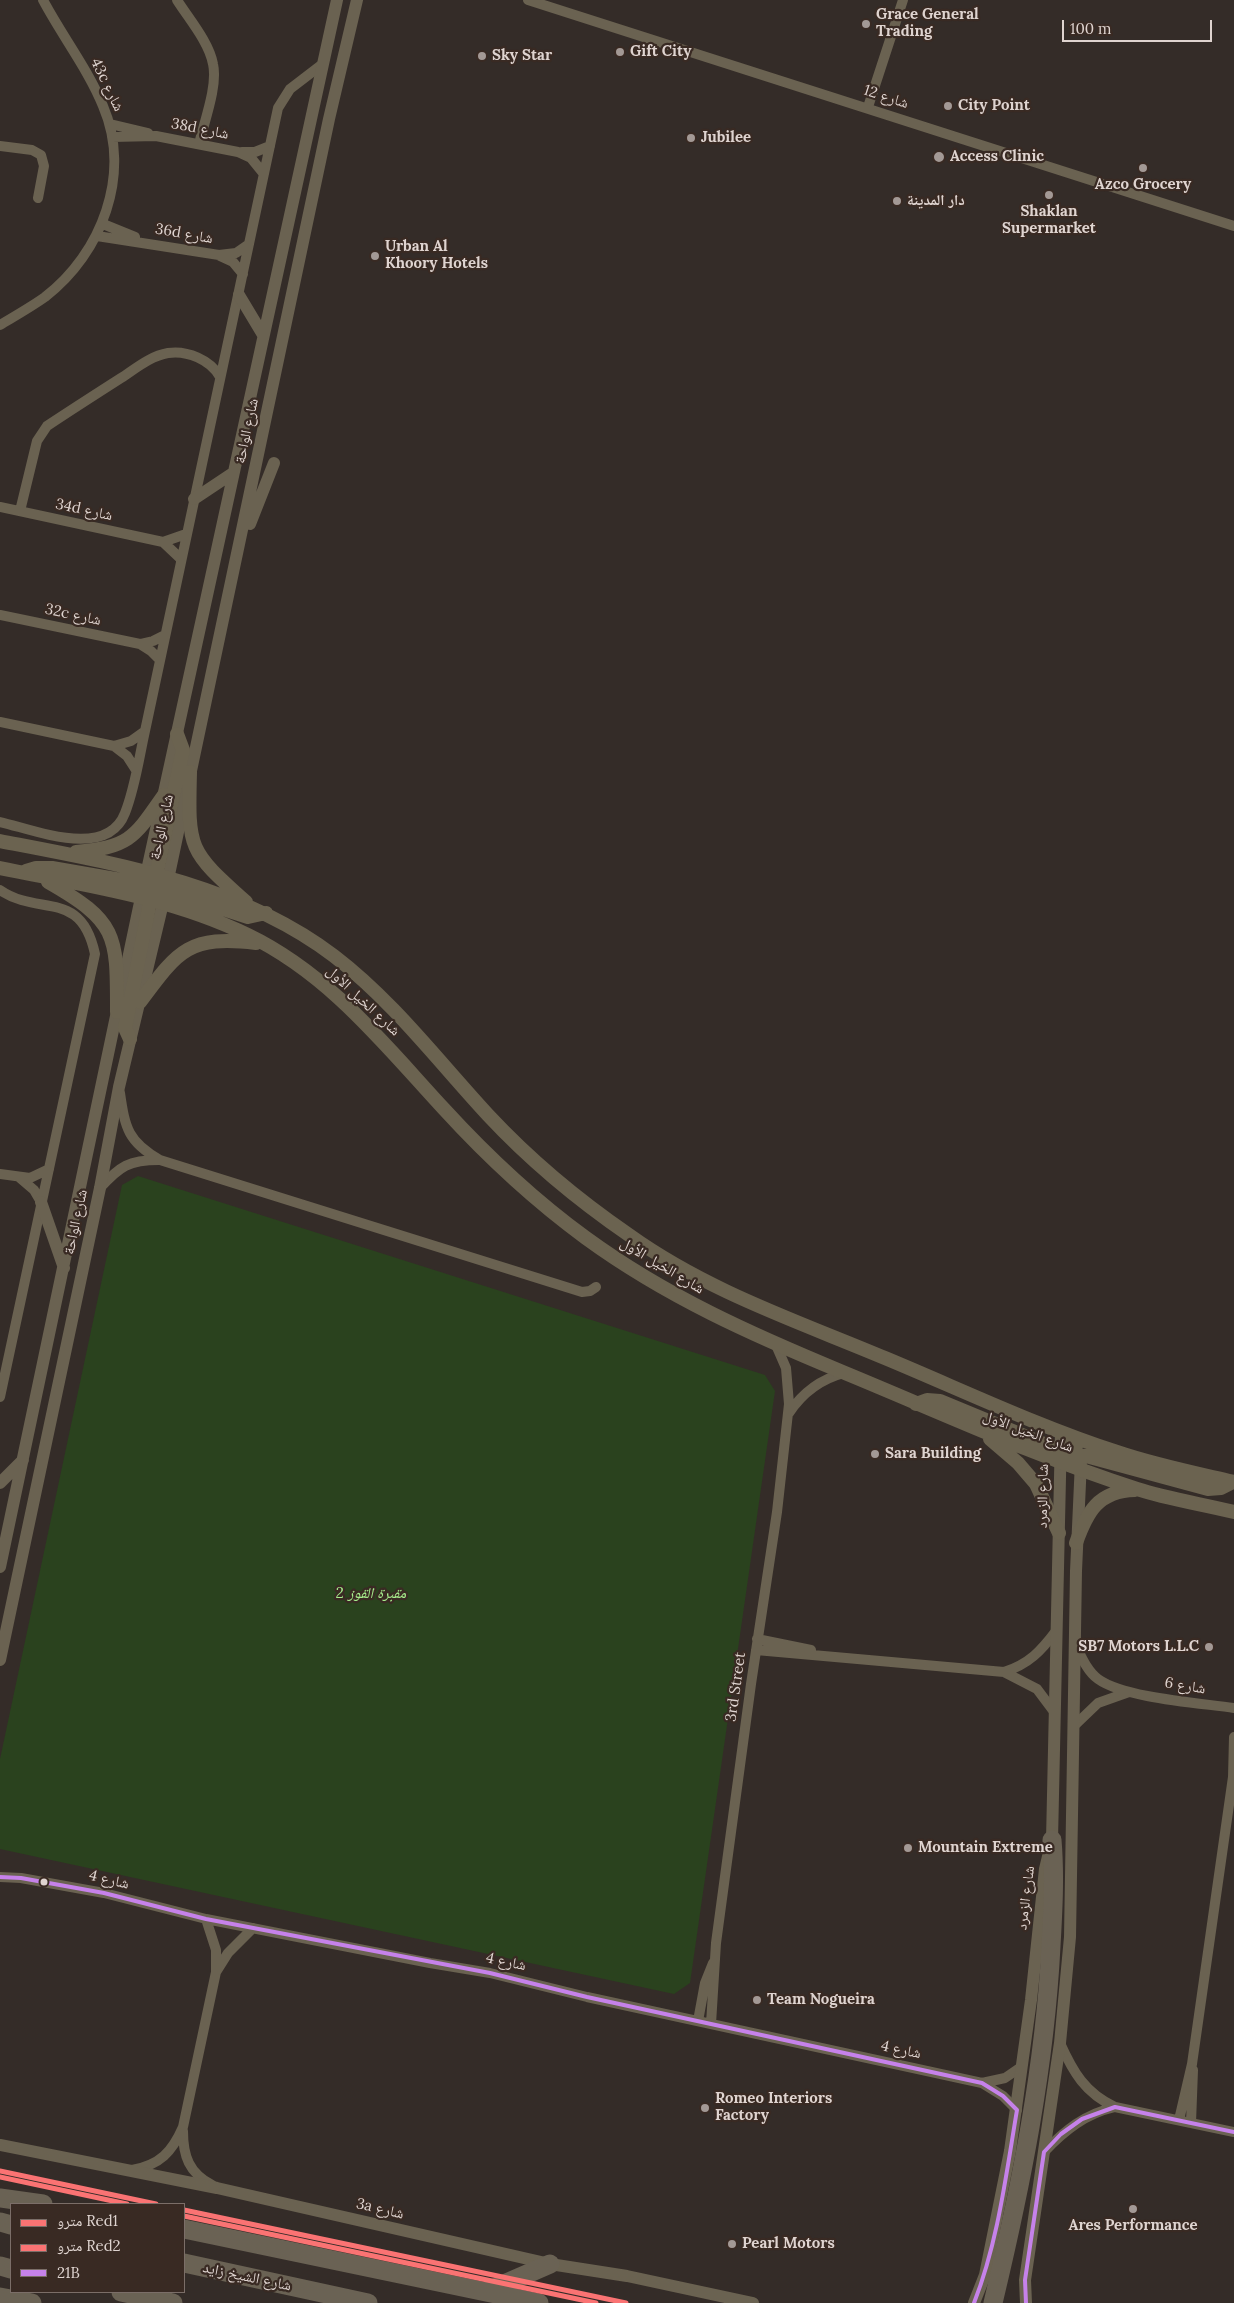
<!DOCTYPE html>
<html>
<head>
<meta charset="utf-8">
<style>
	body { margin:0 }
	#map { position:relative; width:1234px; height:2303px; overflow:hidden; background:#342c28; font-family:Lora,"Noto Naskh Arabic",serif }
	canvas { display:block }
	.legend { position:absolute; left:10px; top:2203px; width:175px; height:90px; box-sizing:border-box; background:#392a23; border:1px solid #7b6e68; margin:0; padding:6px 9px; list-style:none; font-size:15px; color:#dfd4d0 }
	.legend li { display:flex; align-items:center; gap:10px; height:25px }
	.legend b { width:25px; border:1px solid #7b6e68 }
	.scale { position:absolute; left:1062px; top:20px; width:150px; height:22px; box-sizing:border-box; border:2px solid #dfd4d0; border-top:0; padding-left:6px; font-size:15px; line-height:18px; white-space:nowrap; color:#dfd4d0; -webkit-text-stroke:4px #392a23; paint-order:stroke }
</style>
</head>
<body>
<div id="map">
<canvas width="1234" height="2303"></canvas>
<ul class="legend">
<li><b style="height:6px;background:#fa7373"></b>مترو Red1</li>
<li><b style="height:6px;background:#fa7373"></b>مترو Red2</li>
<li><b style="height:6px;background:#c682ea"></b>21B</li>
</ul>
<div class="scale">100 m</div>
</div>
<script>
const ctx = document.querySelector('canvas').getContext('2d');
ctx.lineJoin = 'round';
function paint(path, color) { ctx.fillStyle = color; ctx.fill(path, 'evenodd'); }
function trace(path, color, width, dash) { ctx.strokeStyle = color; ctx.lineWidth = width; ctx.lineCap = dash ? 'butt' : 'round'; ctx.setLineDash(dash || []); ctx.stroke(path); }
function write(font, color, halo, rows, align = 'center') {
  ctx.font = font + ' Lora,"Noto Naskh Arabic",serif'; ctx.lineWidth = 4.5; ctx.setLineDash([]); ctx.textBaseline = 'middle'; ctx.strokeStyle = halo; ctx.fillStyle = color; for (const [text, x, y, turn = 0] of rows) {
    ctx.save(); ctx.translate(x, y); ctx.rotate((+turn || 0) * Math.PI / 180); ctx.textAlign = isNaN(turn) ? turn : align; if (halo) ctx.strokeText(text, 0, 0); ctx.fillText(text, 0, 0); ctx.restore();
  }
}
const green = new Path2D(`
	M138 1176 765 1375 775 1391 690 1983 674 1994 0 1849V1759L122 1185Z`);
const minor = new Path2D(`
	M177 0C189 19 209 42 213 64 218 86 204 122 199 144
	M528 0 1234 226
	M868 107 903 0
	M110 124 148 133
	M112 137 156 136 238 152 251 158 264 174
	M0 146 32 150 41 155 44 166 38 198
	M242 152H255L270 146
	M103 224 135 237
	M97 236 219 255 236 253 249 244
	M220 256 233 262 243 274
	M0 325C15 316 31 307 45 297 102 253 132 174 103 106 88 69 62 36 43 0
	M0 507 163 542 181 559
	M20 511 37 441 47 426C71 410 96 394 121 378 135 369 150 356 168 353 187 350 211 360 220 377
	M163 542 186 534
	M0 615 140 644 151 651 160 660
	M140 644 153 641 165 635
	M0 722 114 746 127 756 136 770
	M114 746 131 741 145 731
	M0 822C35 830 107 860 125 813 135 788 139 758 145 731L278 108 290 89 320 66
	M0 890C39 917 81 888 95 954L0 1397
	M120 1093C125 1128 128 1142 160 1160L582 1292 590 1291 596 1287
	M0 1174 30 1178 49 1169
	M20 1178 34 1190 41 1202
	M100 1188C120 1166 129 1160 159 1160
	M789 1413C803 1392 821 1379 844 1373
	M757 1639 811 1650
	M1075 1644C1081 1656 1087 1671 1098 1679 1124 1698 1200 1703 1234 1708
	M756 1650 1004 1672 1037 1689 1055 1713
	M1004 1672C1029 1664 1041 1651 1056 1631
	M1074 1726 1098 1703 1129 1692
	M0 1877 21 1878 104 1893 206 1919 430 1963 490 1973 587 1997 982 2083 1003 2096 1017 2110
	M216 1972 228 1953 253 1928
	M698 2021 705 1983 713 1963
	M711 2024 716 1943 751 1684 777 1512 789 1404 786 1368 776 1345
	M1060 2043C1073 2072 1085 2093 1115 2107L1234 2132
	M982 2083 1005 2078 1021 2067
	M1179 2120 1192 2064 1233 1777 1234 1737
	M1191 2123 1193 2070
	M183 2131C183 2156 189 2173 212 2185
	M1044 2152C1065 2130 1085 2114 1115 2107
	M132 2170C160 2165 172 2152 183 2127L216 1972V1950L206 1919`);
const tertiary = new Path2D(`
	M239 295 263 335
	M194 499 233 473
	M250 524 274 463
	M41 1202 64 1268
	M0 1483 23 1460
	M0 1567 139 907 337 0
	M0 1660 100 1188 119 1087 163 903 329 119 357 0
	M0 2145 217 2188 550 2264 627 2276 753 2303
	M974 2303 985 2275 1010 2151 1031 2000 1045 1869 1052 1840 1061 1432
	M1026 2303 1025 2280 1060 2043 1070 1937 1076 1571 1081 1461`);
const secondary = new Path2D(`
	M190 772C188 850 188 850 246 902
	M0 841C114 863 240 884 334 956 393 1001 438 1061 488 1115 530 1160 578 1200 629 1235 707 1291 797 1321 885 1358 962 1390 1037 1426 1117 1452 1155 1465 1195 1473 1234 1482
	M76 852C130 847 134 838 164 795
	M0 868C84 885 170 897 248 935 329 974 384 1044 444 1109 487 1156 534 1200 586 1238 667 1297 753 1335 845 1373 942 1413 1037 1457 1137 1489 1168 1499 1202 1504 1234 1512
	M26 871 36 868H52L144 884 152 885 164 880
	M48 882C118 922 117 935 117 1012
	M152 889 165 890 248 917 266 913
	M163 903 156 876 183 750 177 734
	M140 1002C178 951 188 935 256 943
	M130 1039 125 1028 152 892
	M916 1404 927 1400 940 1401 1056 1449 1066 1450 1076 1446
	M990 1439 1018 1463 1036 1484 1059 1533
	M1060 1461 1072 1455 1086 1456 1208 1489 1221 1488 1233 1482
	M1076 1543C1087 1512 1098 1491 1135 1490`);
const motorway = new Path2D(`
	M0 2198 43 2204
	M0 2222 11 2225
	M184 2229 539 2303
	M184 2263 368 2303
	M0 2266 11 2269
	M488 2291 550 2264
	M121 2292 173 2303
	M0 2297 32 2303
	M993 2303C1021 2186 1045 2066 1051 1946 1053 1911 1055 1875 1052 1840`);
const bus1 = new Path2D(`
	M0 1877 21 1878 104 1893 206 1919 490 1973 587 1997 982 2083 1003 2096 1017 2110C1006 2175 998 2242 974 2303
	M1026 2303 1025 2280 1044 2152 1061 2134 1082 2119 1115 2107 1234 2132`);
const metro1 = new Path2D(`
	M0 2171 156 2204
	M184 2210 626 2303`);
const metro2 = new Path2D(`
	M0 2177 127 2204
	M184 2216 596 2303`);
const markers = [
	[866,24,5,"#a39995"],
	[620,52,5,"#a39995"],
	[482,56,5,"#a39995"],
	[948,106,5,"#a39995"],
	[691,138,5,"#a39995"],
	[939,157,6,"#a39995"],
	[1143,168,5,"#a39995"],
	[1049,195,5,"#a39995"],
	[897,201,5,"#a39995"],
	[375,256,5,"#a39995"],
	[875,1454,5,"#a39995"],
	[1209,1647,5,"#a39995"],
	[908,1848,5,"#a39995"],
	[44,1882,4.5,"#dfd4d0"],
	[757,2000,5,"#a39995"],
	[705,2108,5,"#a39995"],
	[1133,2209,5,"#a39995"],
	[732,2244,5,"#a39995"]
];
const poiNames = [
	["Grace General",876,15],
	["Trading",876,32],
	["Gift City",630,52],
	["Sky Star",492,56],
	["City Point",958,106],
	["Jubilee",701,138],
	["Access Clinic",950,157],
	["Azco Grocery",1143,185,"center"],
	["دار المدينة",907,201],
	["Shaklan",1049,212,"center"],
	["Supermarket",1049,229,"center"],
	["Urban Al",385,247],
	["Khoory Hotels",385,264],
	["Sara Building",885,1454],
	["SB7 Motors L.L.C",1199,1647,"right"],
	["Mountain Extreme",918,1848],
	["Team Nogueira",767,2000],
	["Romeo Interiors",715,2099],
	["Factory",715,2116],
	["Ares Performance",1133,2226,"center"],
	["Pearl Motors",742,2244]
];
const streetNames = [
	["43c شارع",107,85,64],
	["شارع 12",886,97,18],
	["38d شارع",200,129,11],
	["36d شارع",184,234,10],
	["شارع الواحة",247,431,-78],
	["34d شارع",84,510,12],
	["32c شارع",73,615,12],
	["شارع الواحة",162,827,-78],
	["شارع الخيل الأول",363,1001,43],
	["شارع الواحة",76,1222,-78],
	["شارع الخيل الأول",662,1266,31],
	["شارع الخيل الأول",1028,1432,20],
	["شارع الزمرد",1043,1496,-89],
	["شارع 6",1185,1686,9],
	["3rd Street",736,1687,-82],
	["شارع 4",109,1880,13],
	["شارع الزمرد",1026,1898,-83],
	["شارع 4",506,1962,12],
	["شارع 4",901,2050,12],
	["3a شارع",380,2209,13],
	["شارع الشيخ زايد",247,2277,12]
];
const parkNames = [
	["مقبرة القوز 2",371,1594]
];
paint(green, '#2a421e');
trace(minor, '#6a6251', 10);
trace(tertiary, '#6a6251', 12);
trace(secondary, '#6b6350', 14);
trace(motorway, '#6a6254', 19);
trace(bus1, '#c682ea', 4);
trace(metro1, '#fa7373', 5);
trace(metro2, '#fa7373', 5);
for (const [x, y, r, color] of markers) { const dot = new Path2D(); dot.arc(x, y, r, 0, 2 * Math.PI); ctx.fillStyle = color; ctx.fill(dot); trace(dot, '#392a23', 2); }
write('bold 15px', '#dfd4d0', '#392a23', poiNames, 'left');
write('15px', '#dfd4d0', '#392a23', streetNames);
write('italic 15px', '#a7ee8c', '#392a23', parkNames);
</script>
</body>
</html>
